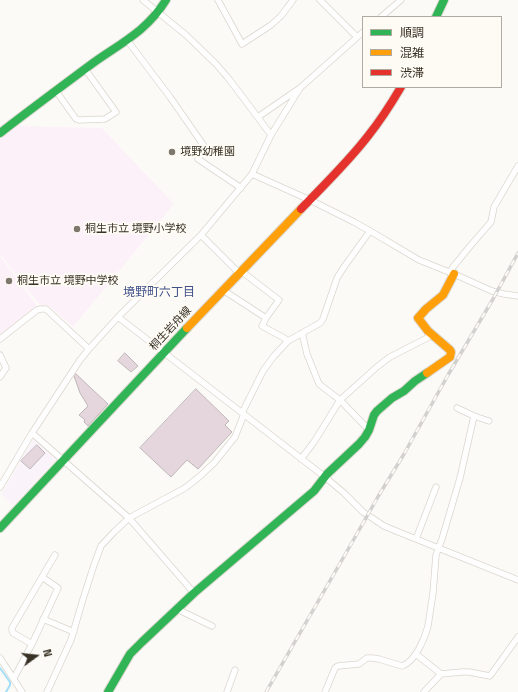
<!DOCTYPE html>
<html>
<head>
<meta charset="utf-8">
<style>
	body { margin:0 }
	#map { position:relative; width:518px; height:692px; overflow:hidden; background:#fcfaf7; font-family:"Titillium Web","Noto Sans JP",sans-serif }
	canvas { display:block }
	.legend { position:absolute; left:362px; top:16px; width:140px; height:72px; box-sizing:border-box; background:#fefbf5; border:1px solid #afaaa2; margin:0; padding:5px 7px; list-style:none; font-size:12px; color:#383125 }
	.legend li { display:flex; align-items:center; gap:8px; height:20px }
	.legend b { width:20px; border:1px solid #afaaa2 }
	.north { position:absolute; left:16px; top:636px; width:40px; height:40px; -webkit-text-stroke:3px #fefbf5; paint-order:stroke; rotate:75deg; font-size:11px; font-weight:700; line-height:16px; text-align:center; color:#383125 }
	.north::after { content:''; display:block; margin:auto; width:14px; height:18px; background:#383125; clip-path:polygon(50% 0,100% 100%,50% 72%,0 100%) }
</style>
</head>
<body>
<div id="map">
<canvas width="518" height="692"></canvas>
<ul class="legend">
<li><b style="height:5px;background:#30b455"></b>順調</li>
<li><b style="height:5px;background:#ff9f0a"></b>混雑</li>
<li><b style="height:5px;background:#e5322d"></b>渋滞</li>
</ul>
<div class="north">N</div>
</div>
<script>
const ctx = document.querySelector('canvas').getContext('2d');
ctx.lineJoin = 'round';
function paint(path, color) { ctx.fillStyle = color; ctx.fill(path, 'evenodd'); }
function trace(path, color, width, dash) { ctx.strokeStyle = color; ctx.lineWidth = width; ctx.lineCap = dash ? 'butt' : 'round'; ctx.setLineDash(dash || []); ctx.stroke(path); }
function write(font, color, halo, rows, align = 'center') {
  ctx.font = font + ' "Titillium Web","Noto Sans JP",sans-serif'; ctx.lineWidth = 4; ctx.setLineDash([]); ctx.textBaseline = 'middle'; ctx.strokeStyle = halo; ctx.fillStyle = color; for (const [text, x, y, turn = 0] of rows) {
    ctx.save(); ctx.translate(x, y); ctx.rotate((+turn || 0) * Math.PI / 180); ctx.textAlign = isNaN(turn) ? turn : align; if (halo) ctx.strokeText(text, 0, 0); ctx.fillText(text, 0, 0); ctx.restore();
  }
}
const commercial = new Path2D(`
	M34 438H35L56 457V459L13 506 1 494Z`);
const education = new Path2D(`
	M19 125 20 126 102 128 174 204 73 327 49 306 39 304 0 254V139Z
	M0 256 37 306 0 334Z`);
const stream = new Path2D(`
	M0 668 10 682V685L6 692`);
const building = new Path2D(`
	M125 353 138 366 131 372 118 361Z
	M76 374 108 404 88 426 84 422 85 420 79 415 88 406 80 393 74 376Z
	M196 389 229 421 225 425 232 432 198 469 187 460 171 477 140 448Z
	M37 445 45 453 30 469 21 461Z`);
const street = new Path2D(`
	M143 0 186 35 216 64 229 79 271 135
	M218 0 242 44 271 25 281 16 293 0
	M320 0 357 37
	M381 17 401 0
	M127 40 170 97 204 146 203 151 198 159 241 188
	M56 91 76 119 79 120 105 119 116 112 85 69
	M258 117 300 88 363 32
	M252 174 310 200 354 222 370 231 419 260 454 274 492 291 504 294 518 296
	M201 235 239 273
	M450 273 453 267 471 245 491 222 494 207 518 166
	M223 290 266 318 279 300 241 271
	M118 317 325 477 344 493 363 512 384 526 401 533 518 580
	M266 318 262 326 284 338 288 341
	M302 333 307 354 319 384 340 400 369 430
	M0 339 37 310 41 309H46L89 349
	M0 355 6 368 0 377
	M457 408 474 416 489 421
	M242 413 263 371 274 356 288 341 320 323 323 319 337 278 344 267 370 231
	M32 433 129 518 194 593
	M301 459 314 442 340 400 378 366 390 357 427 338 431 334
	M0 487 32 433 80 360 89 349 118 317 201 235 252 174 271 135 300 88
	M416 539 436 487
	M177 609 212 626
	M43 619 74 632
	M32 644 13 633 12 630V628L55 555
	M416 654 441 674
	M0 658 22 692
	M14 678 32 644 58 588 42 577
	M47 692 71 640 83 599 94 565 101 546 114 532 129 518 185 488 199 477 214 463 235 437 244 414
	M227 692 235 670
	M325 692 335 668 338 666 359 664 367 658H372L379 659 402 666C415 662 425 638 428 626L433 593 436 555 442 539 460 478 474 416
	M424 692 441 674 462 672H469L490 676 518 637`);
const fast = new Path2D(`
	M436 17 444 0
	M0 133C31 109 62 86 93 63 121 43 147 31 166 0
	M0 528 187 328
	M108 692 130 654 142 642 194 593 314 491 327 474 359 444 365 437 369 430 374 415 377 411 392 398 404 391 415 381 427 373`);
const slow = new Path2D(`
	M187 328 301 209
	M427 373 450 357 451 352 450 350 428 331 418 318 426 309 443 295 454 274`);
const jam = new Path2D(`
	M301 209C324 185 348 162 368 136 380 121 391 104 401 87`);
const rail = new Path2D(`
	M266 692 350 546 379 495 404 454 448 375 493 299 518 253`);
const markers = [
	[172,152,4,"#7d776e"],
	[77,229,4,"#7d776e"],
	[9,281,4,"#7d776e"]
];
const poiNames = [
	["境野幼稚園",180,152],
	["桐生市立 境野小学校",85,229],
	["桐生市立 境野中学校",17,281]
];
const streetNames = [
	["桐生岩舟線",171,329,-47]
];
const neighbourhoodNames = [
	["境野町六丁目",159,293]
];
paint(commercial, '#faf3fa');
paint(education, '#fdf1f9');
trace(stream, '#a2dff6', 2);
paint(building, '#e4d6dc');
trace(building, '#beb7b9', 1);
trace(street, '#dad6ce', 7);
trace(fast, '#dad6ce', 10);
trace(slow, '#dad6ce', 10);
trace(jam, '#dad6ce', 10);
trace(street, '#fffefe', 5.5);
trace(fast, '#30b455', 8);
trace(slow, '#ff9f0a', 8);
trace(jam, '#e5322d', 8);
trace(rail, '#d2d1cf', 3.5);
trace(rail, '#fefbf5', 2, [6]);
for (const [x, y, r, color] of markers) { const dot = new Path2D(); dot.arc(x, y, r, 0, 2 * Math.PI); ctx.fillStyle = color; ctx.fill(dot); trace(dot, '#fefbf5', 1.5); }
write('11px', '#383125', '#fefbf5', poiNames, 'left');
write('11px', '#383125', '#fefbf5', streetNames);
write('12px', '#3f508b', '#fefbf5', neighbourhoodNames);
</script>
</body>
</html>
